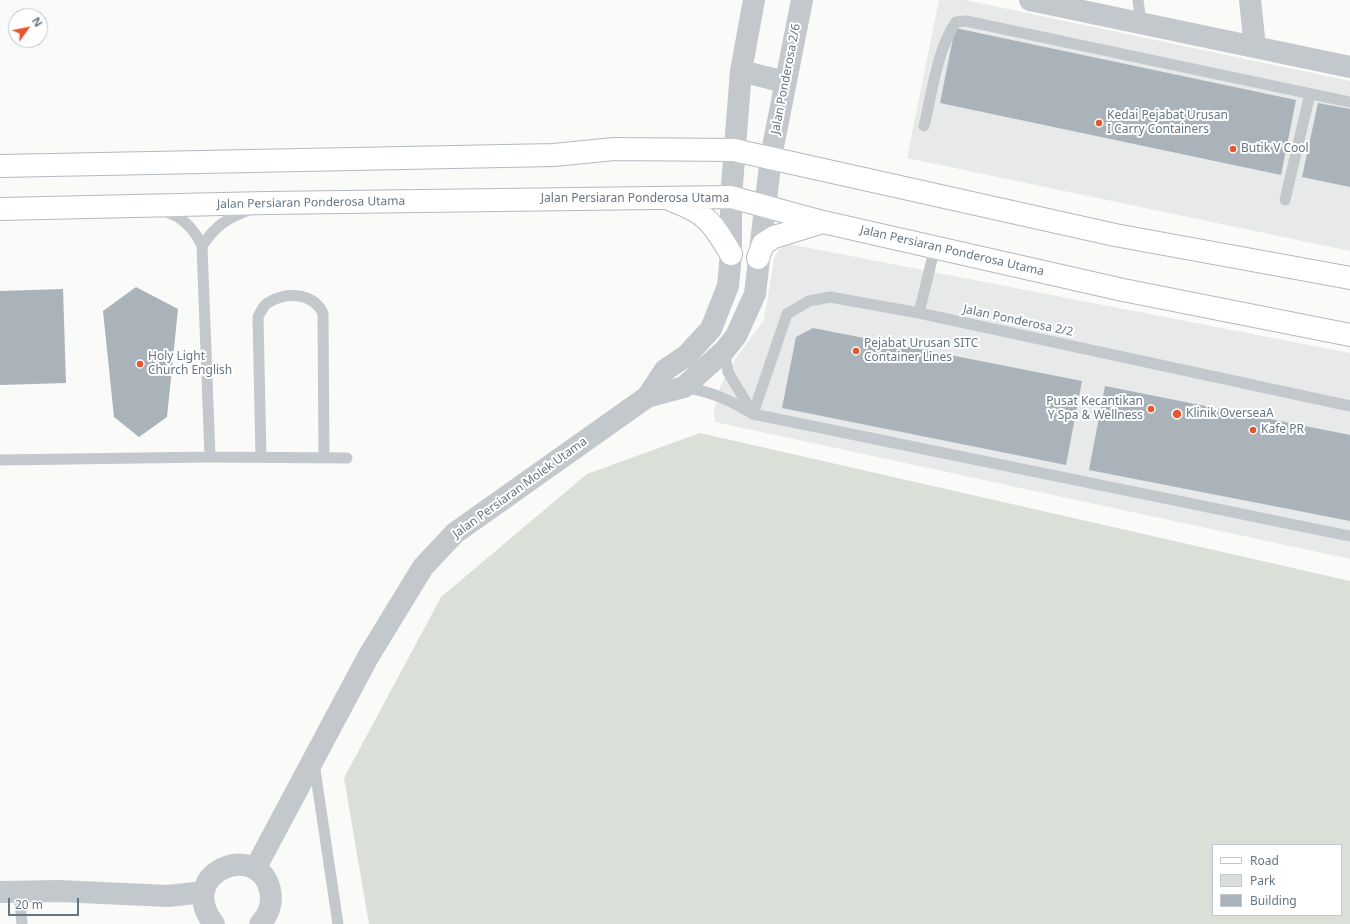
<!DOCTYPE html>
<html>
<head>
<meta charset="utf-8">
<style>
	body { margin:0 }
	#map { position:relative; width:1350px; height:924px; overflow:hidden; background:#fafaf8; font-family:"Noto Sans",sans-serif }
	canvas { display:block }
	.legend { position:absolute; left:1212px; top:844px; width:130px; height:72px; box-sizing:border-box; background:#fff; border:1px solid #c1c8cd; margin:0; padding:5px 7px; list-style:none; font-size:12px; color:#657683 }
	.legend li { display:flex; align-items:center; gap:8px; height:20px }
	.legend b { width:20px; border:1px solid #c1c8cd }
	.north { position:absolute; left:8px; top:8px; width:40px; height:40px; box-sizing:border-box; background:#fff; border:1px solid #c1c8cd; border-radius:50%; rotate:57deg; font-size:11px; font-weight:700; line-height:16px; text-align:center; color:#657683 }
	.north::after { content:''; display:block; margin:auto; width:14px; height:18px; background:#e4572e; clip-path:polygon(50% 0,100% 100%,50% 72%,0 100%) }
	.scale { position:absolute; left:8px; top:898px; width:71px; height:18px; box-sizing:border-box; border:2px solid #657683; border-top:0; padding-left:5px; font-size:12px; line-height:14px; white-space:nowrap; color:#657683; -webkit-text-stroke:3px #fff; paint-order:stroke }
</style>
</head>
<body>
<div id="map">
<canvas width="1350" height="924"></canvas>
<ul class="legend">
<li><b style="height:5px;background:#fff"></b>Road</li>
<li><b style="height:11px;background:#dadfd7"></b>Park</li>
<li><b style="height:11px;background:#aab3b9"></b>Building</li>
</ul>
<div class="north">N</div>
<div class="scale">20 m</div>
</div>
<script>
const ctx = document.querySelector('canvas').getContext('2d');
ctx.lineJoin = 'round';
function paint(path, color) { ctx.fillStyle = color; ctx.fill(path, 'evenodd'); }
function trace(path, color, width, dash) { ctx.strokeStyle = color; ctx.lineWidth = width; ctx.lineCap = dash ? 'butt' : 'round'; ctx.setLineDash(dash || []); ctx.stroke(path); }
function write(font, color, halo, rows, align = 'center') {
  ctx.font = font + ' "Noto Sans",sans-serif'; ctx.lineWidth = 4; ctx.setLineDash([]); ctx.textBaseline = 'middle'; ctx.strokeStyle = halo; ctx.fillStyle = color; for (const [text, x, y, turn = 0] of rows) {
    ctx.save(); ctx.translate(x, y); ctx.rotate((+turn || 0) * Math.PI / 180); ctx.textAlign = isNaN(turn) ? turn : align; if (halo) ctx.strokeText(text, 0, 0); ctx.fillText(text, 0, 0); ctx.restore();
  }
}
const built = new Path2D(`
	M939 0H965L1350 81V251L907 158Z
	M789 244 1350 353V559L715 422 714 410 721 385 736 358 764 320 774 258 779 249Z`);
const green = new Path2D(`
	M700 433 1350 581V924H369L344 778 441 597 587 474ZM1213 845H1341V915H1213Z`);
const building = new Path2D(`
	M955 28 1296 100 1281 175 940 103Z
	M1318 103 1350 109V187L1302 177Z
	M136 287 178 309 167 417 139 437 114 417 103 311Z
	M63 289 66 383 0 385V291Z
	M813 328 1082 381 1066 465 782 408 796 337Z
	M1105 386 1350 435V521L1089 470Z`);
const lane = new Path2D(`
	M1138 0 1141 23
	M924 126C932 94 937 49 956 22L966 21 1350 102
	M1285 200 1310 94
	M163 211C182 216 194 228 202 246L210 457
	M202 246C216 225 226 219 249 210
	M919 313 935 247
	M724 351 728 372 752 412
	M684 387C712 392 730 400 753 414L1350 536
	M753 414 787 314 809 301 830 297 919 313 1350 406
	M261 457 258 317C260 313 263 307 266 304 285 291 312 292 323 313L324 458
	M0 460 210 457 347 458
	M314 763 338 924
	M19 892 22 924`);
const street = new Path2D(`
	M1030 0 1350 67
	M1250 0 1255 47
	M741 71 785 82
	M647 397 665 370 686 356 711 329 728 286 731 254V197L741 71 754 0
	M255 869 368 657 423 567 455 533 647 397 684 387 724 351 736 336 755 294 771 157 802 0
	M0 892 59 891 168 896 204 892
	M214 924C174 873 258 839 270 890 273 904 269 914 260 924`);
const secondary = new Path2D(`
	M0 166 554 155 614 149 734 150 1115 235 1350 278
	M673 201C707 213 713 224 731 254
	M0 209 267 203 731 197 823 222 1123 290 1350 335
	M758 258 763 244 774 237 823 222`);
const markers = [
	[1099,123,4,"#e4572e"],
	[1233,149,4,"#e4572e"],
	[856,351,4,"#e4572e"],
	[140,364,4,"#e4572e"],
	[1151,409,4,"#e4572e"],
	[1177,414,5,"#e4572e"],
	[1253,430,4,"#e4572e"]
];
const streetNames = [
	["Jalan Ponderosa 2/6",786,79,-79],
	["Jalan Persiaran Ponderosa Utama",635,199],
	["Jalan Persiaran Ponderosa Utama",311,203,-1],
	["Jalan Persiaran Ponderosa Utama",952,251,13],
	["Jalan Ponderosa 2/2",1018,321,12],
	["Jalan Persiaran Molek Utama",520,488,-36]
];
const poiNames = [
	["Kedai Pejabat Urusan",1107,116],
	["I Carry Containers",1107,130],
	["Butik V Cool",1241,149],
	["Pejabat Urusan SITC",864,344],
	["Container Lines",864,358],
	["Holy Light",148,357],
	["Church English",148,371],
	["Pusat Kecantikan",1143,402,"right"],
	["Y Spa & Wellness",1143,416,"right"],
	["Klinik OverseaA",1186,414],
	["Kafe PR",1261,430]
];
paint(built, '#e8e9e9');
paint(green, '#dadfd7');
paint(building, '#aab3b9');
trace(secondary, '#b3babf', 24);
trace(lane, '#c3c8cc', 11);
trace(street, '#c3c8cc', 22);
trace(secondary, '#fff', 22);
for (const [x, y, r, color] of markers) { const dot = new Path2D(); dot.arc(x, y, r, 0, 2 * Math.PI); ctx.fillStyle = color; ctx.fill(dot); trace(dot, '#fff', 1.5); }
write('12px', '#657683', '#fff', streetNames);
write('12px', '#657683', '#fff', poiNames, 'left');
</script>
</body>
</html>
